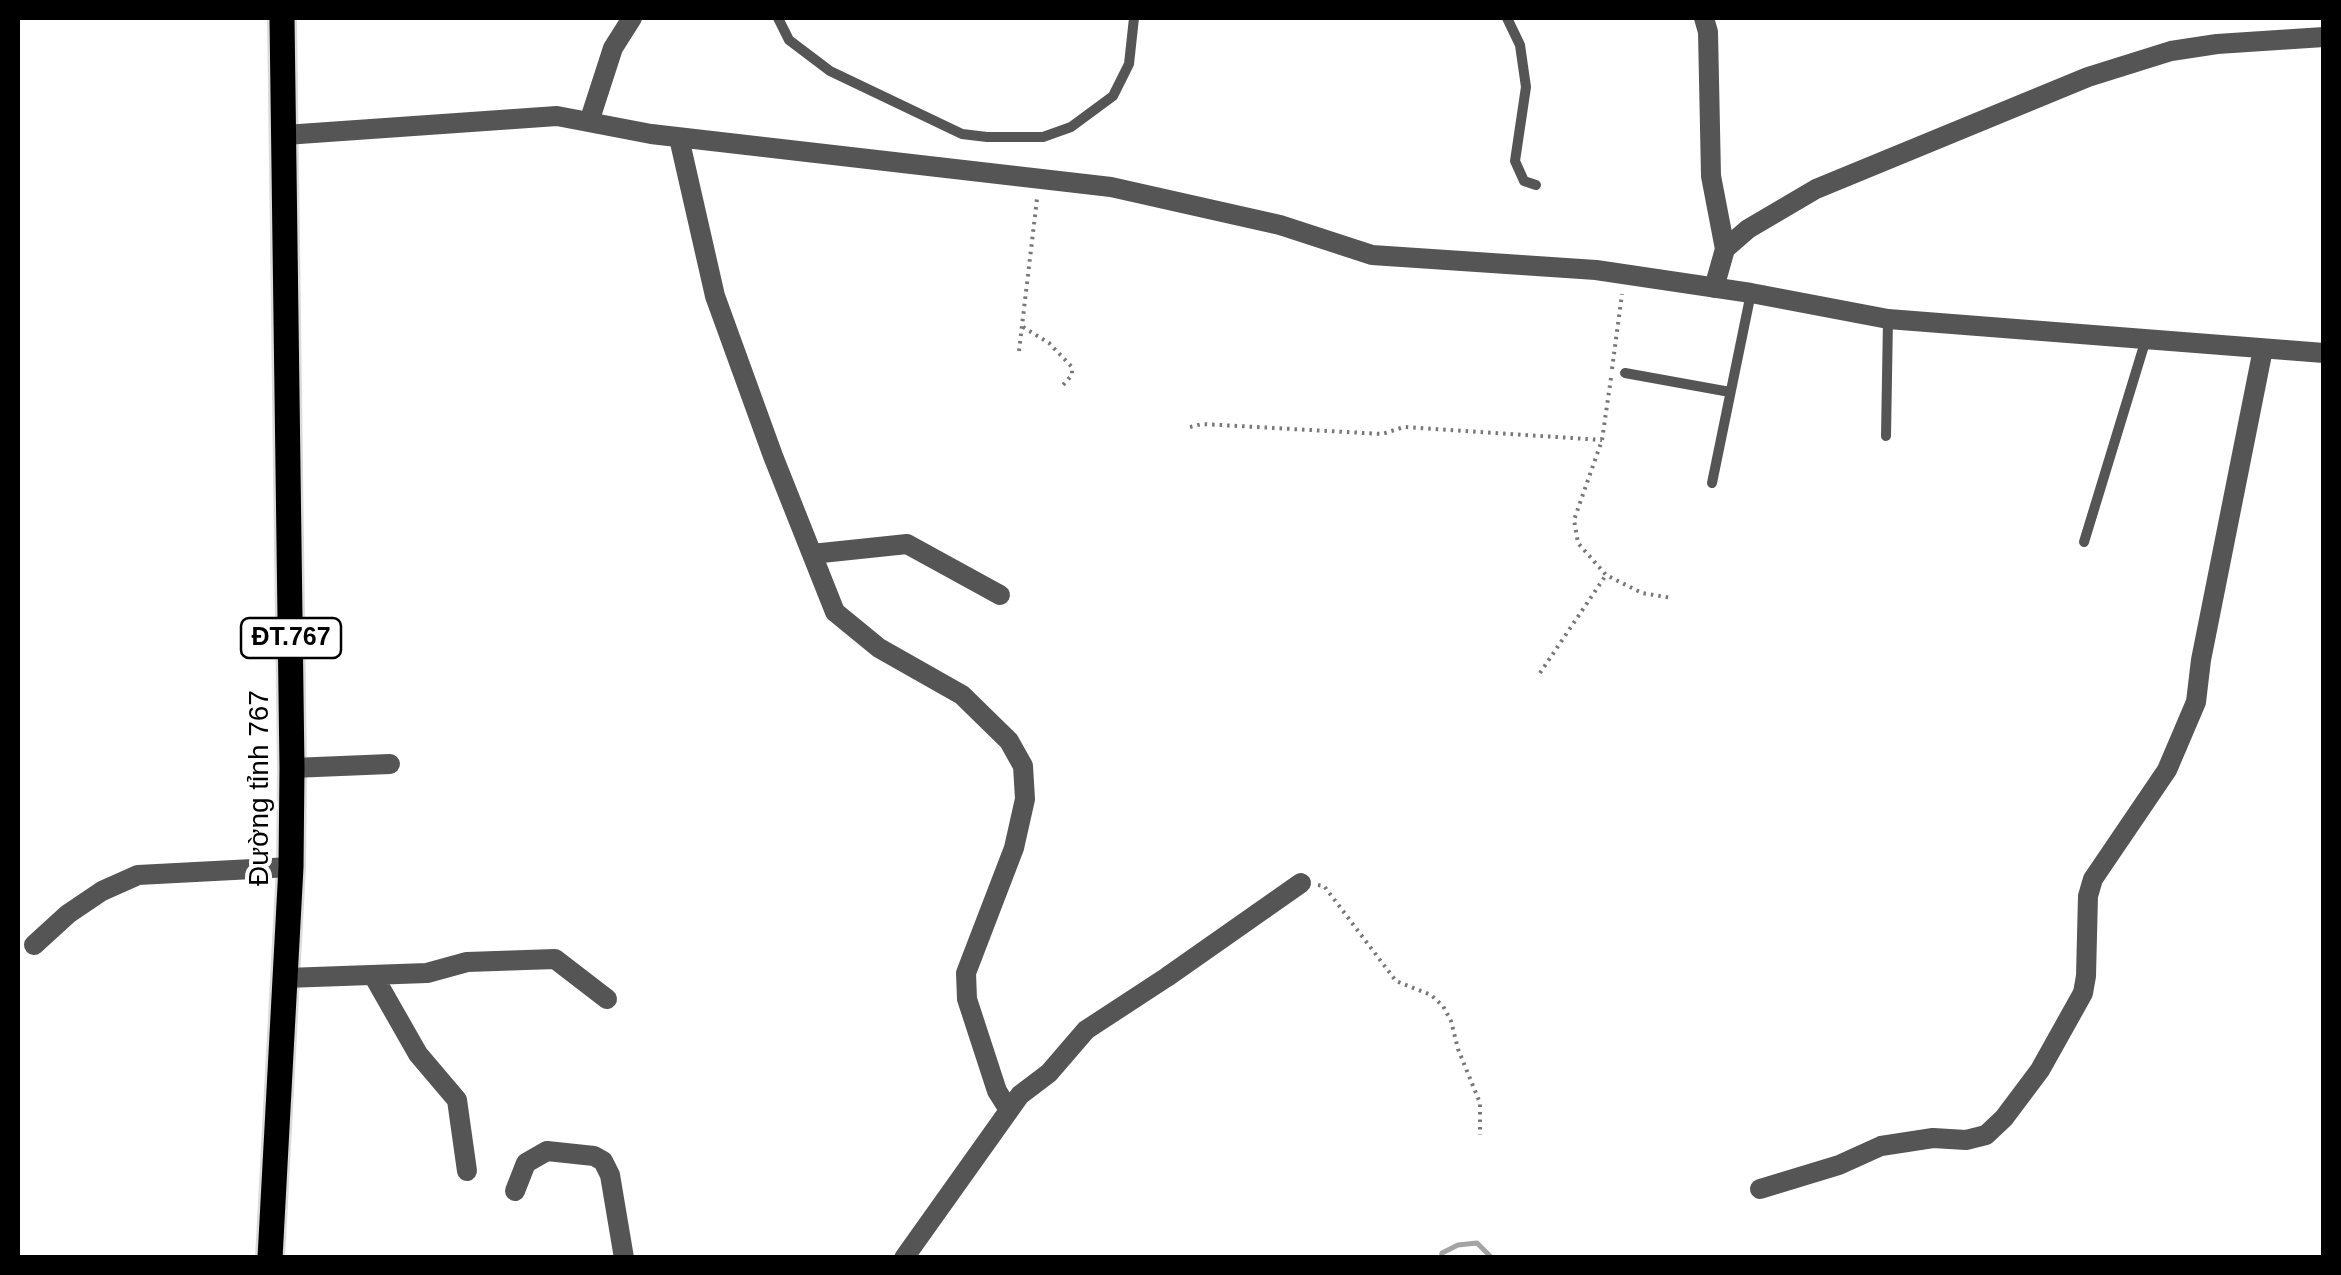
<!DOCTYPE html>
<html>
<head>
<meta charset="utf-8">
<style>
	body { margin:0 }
	#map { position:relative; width:2341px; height:1275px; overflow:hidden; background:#fff; font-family:Helvetica,sans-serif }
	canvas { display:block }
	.frame { position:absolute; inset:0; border:20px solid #000; pointer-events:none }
</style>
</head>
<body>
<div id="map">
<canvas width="2341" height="1275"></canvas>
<div class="frame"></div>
</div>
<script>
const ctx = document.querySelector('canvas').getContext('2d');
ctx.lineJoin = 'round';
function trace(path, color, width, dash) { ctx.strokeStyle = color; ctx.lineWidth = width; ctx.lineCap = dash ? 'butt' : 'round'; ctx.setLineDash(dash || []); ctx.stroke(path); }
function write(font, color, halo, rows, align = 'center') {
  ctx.font = font + ' Helvetica,sans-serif'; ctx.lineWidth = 8; ctx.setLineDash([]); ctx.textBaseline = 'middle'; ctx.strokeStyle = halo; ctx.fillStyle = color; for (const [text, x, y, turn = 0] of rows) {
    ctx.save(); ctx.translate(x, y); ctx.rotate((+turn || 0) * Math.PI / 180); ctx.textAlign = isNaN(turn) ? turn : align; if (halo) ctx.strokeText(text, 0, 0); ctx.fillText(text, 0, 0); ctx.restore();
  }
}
const stream = new Path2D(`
	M1441 1258 1442 1253 1458 1245 1477 1243 1492 1258
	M1650 1258H1667`);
const path = new Path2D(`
	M1023 327 1049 343 1072 367V375L1063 385
	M1019 351 1037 199
	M1612 369 1622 294
	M1611 378 1602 440 1574 520 1578 543 1606 575 1642 593 1672 598
	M1190 427 1202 424 1382 434 1404 427 1602 440
	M1540 673 1606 575
	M1318 885 1324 886 1396 981 1431 995 1443 1006 1451 1021 1458 1049 1480 1103V1135`);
const service = new Path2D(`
	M778 18 789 40 830 71 962 134 987 137H1043L1071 127 1113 96 1129 64 1134 18
	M1507 18 1520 45 1526 87 1515 161 1524 181 1536 185
	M1625 373 1730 392
	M1886 436 1888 319
	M1712 483 1751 293
	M2084 542 2146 339`);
const minor = new Path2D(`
	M1704 18 1708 32 1711 176 1725 249
	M589 122 613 48 632 18
	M285 135 557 116 651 134 1111 187 1280 225 1372 255 1596 270 1751 293 1888 319 2324 353
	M679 138 715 296 773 456 835 612 879 648 962 695 1009 741 1023 766 1025 799 1014 848 966 973 967 999 997 1091 1009 1110
	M1714 288 1725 249 1748 229 1816 189 2088 77 2171 51 2217 44 2324 37
	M812 554 907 544 1000 595
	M292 768 390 764
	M34 945 68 914 102 891 138 875 291 867
	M373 975 418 1054 457 1100 467 1171
	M286 978 427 973 467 962 555 959 607 999
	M1760 1189 1839 1165 1881 1146 1933 1138 1966 1140 1986 1135 2004 1118 2040 1070 2083 993 2086 976 2088 896 2093 879 2167 770 2196 702 2201 660 2263 349
	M515 1191 526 1163 547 1151 594 1156 603 1161 610 1175 624 1258
	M904 1258 1020 1095 1049 1073 1086 1030 1167 977 1301 883`);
const primary = new Path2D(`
	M270 1258 291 867 292 768 282 18`);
const shields = [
	[291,638,100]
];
const shieldNames = [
	["ĐT.767",291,638]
];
const streetNames = [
	["Đường tỉnh 767",260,788,-90]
];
trace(stream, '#a3a3a3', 5);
trace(primary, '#dbdbdb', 30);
trace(path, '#777', 4, [2.5, 5]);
trace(service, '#555', 10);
trace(minor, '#555', 20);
trace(primary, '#000', 25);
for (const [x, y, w] of shields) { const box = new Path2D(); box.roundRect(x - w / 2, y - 20, w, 40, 8); ctx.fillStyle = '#fff'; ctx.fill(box); trace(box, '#000', 2.5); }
write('bold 25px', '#000', null, shieldNames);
write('28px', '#000', '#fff', streetNames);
</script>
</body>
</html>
